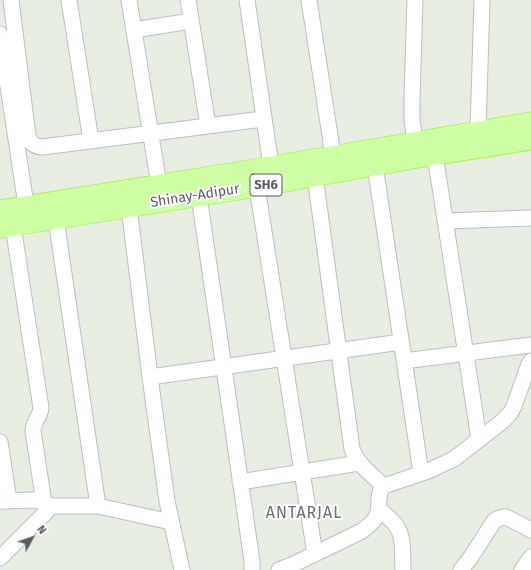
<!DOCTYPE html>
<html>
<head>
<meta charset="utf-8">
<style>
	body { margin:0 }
	#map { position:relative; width:531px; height:570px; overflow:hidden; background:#e7ede1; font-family:"Fira Sans",sans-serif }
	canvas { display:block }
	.north { position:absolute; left:12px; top:518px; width:40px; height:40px; -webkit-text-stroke:3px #fff; paint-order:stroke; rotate:50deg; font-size:11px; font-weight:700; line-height:16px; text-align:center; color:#5c5a63 }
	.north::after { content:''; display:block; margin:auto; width:14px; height:18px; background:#5c5a63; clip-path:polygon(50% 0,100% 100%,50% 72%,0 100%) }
</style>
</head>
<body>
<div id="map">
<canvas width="531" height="570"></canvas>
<div class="north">N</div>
</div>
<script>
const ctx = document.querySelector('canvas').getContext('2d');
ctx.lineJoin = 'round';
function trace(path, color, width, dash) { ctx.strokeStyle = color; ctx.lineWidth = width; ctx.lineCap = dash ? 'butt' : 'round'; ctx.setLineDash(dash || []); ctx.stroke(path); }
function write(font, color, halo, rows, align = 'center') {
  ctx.font = font + ' "Fira Sans",sans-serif'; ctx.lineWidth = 4; ctx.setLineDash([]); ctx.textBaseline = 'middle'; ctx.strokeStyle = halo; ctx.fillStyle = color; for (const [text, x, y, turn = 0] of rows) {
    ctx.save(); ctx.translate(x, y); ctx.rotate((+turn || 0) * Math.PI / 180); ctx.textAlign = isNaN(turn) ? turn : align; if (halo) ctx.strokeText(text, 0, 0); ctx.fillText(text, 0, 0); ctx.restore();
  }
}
const minor = new Path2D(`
	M11 0 28 136C31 144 34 146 42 147L263 119
	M69 0 91 141
	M129 0 159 185
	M188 0 208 126
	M247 0 271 166
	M309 0 333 155
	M415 0 412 99V121L417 152
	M134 30 191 21
	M0 34 26 205
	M478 131 482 0
	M435 155 479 439
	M375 166 421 473
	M315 176 352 449C358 465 372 475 384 486
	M257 187 315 554
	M199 196 252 561V570
	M129 207 150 377 167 501 182 570
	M56 219 98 506
	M445 221 531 218
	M13 226 41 408C40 417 33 422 33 431L44 503
	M404 361 531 345
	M150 377 401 342
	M0 442 9 501
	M240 482 359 463
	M0 501 33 500 39 501 52 506H98L171 522
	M379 509C384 514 391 519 395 524 405 536 402 556 403 570
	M0 558 52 506
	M279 570 294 564 362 531C367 527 373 523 376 517 382 507 375 494 384 486L428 471 454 459 504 420 511 412 514 406 529 364 531 361
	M461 570 471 557 494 521C498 518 501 517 506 517L531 530
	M522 570 531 557`);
const major = new Path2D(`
	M0 210 237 172 531 122
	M0 228 257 187 418 158 531 140`);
const shields = [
	[266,185,32]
];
const shieldNames = [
	["SH6",266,185]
];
const streetNames = [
	["Shinay-Adipur",195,196,-9]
];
const quarterNames = [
	["ANTARJAL",304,514]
];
trace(minor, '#bebcc3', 17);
trace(major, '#aff256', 21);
trace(minor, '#fff', 15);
trace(major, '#ceffa5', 19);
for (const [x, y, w] of shields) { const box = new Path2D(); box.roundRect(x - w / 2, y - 11, w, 22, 3); ctx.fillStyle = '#fff'; ctx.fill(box); trace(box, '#5c5a63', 1); }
write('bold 13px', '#5c5a63', null, shieldNames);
write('14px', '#5c5a63', '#fff', streetNames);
ctx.letterSpacing = '1px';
write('16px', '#6d6b75', '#fff', quarterNames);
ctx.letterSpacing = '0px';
</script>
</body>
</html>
